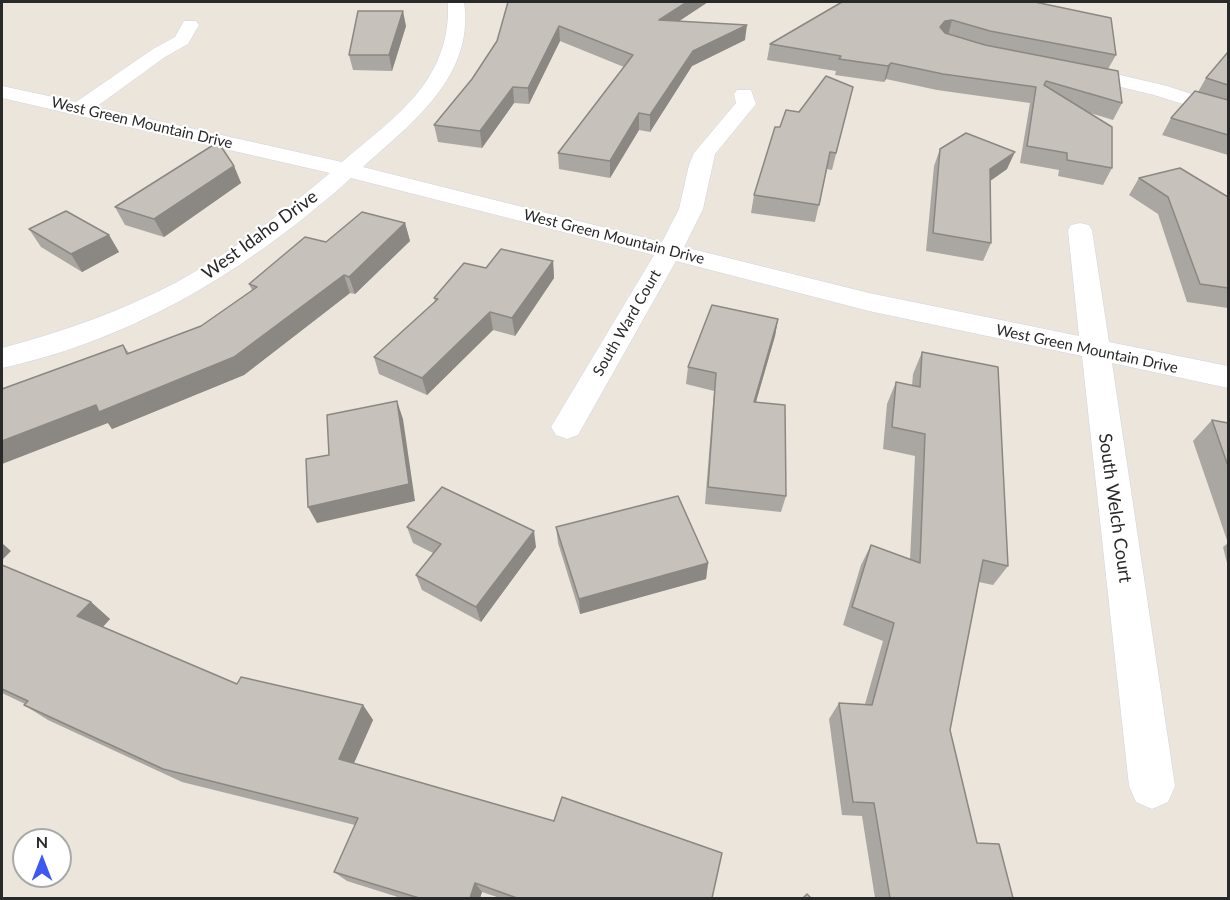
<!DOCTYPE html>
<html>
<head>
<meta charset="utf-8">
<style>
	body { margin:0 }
	#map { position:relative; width:1230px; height:900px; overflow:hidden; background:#ebe5db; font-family:Lato,sans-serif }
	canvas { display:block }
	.frame { position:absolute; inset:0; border:3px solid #292929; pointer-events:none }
	.north { position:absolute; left:12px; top:828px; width:60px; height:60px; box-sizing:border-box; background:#fff; border:2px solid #a9a9a9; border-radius:50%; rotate:0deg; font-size:16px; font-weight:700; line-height:24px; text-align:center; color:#292929 }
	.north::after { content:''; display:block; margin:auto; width:21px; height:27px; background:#4058f2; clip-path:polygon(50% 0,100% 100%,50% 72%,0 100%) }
</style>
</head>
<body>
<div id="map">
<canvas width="1230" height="900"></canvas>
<div class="frame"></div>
<div class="north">N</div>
</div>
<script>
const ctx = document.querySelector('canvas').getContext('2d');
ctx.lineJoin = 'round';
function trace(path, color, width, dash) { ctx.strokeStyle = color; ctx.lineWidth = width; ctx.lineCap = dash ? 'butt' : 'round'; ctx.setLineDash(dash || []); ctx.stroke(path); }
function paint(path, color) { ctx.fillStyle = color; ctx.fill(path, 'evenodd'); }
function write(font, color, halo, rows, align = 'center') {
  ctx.font = font + ' Lato,sans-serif'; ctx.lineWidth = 4.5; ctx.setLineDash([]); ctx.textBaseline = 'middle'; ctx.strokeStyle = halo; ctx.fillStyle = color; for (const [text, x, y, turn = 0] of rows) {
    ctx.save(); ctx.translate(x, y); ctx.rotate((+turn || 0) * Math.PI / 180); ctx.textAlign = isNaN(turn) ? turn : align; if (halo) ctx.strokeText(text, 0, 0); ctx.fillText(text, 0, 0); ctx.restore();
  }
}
const minor = new Path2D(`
	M448 2H464C475 76 412 123 363 167L662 242 679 209 689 165 694 153 736 103 734 94 737 90H751L756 104 715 154 703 209 684 247 869 293 1079 336 1068 230 1071 225 1080 223 1089 225 1092 230 1109 342 1228 366V388L1112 363 1175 786 1168 802 1152 809 1136 802 1129 786 1082 356 869 311 676 261 578 435 567 439 556 435 551 427 654 255 351 178C251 268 135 339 2 368V348C62 332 122 311 177 282 232 252 282 213 330 173L2 98V86L76 102 153 49 175 37 184 21H196L199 25 188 44 165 57 96 107 342 162C396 116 451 81 448 2Z
	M1074 64 1167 86 1228 106V118L1154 95 1067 74 1065 70 1067 66Z`);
const wall = new Path2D(`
	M508 2H708L679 21 745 40 692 66 650 132 639 130 610 178 559 169 558 153 624 67 560 41 529 104 514 103 482 148 438 142 434 125 472 79 497 41Z
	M1035 2 1116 55 1108 69 1122 103 1113 120 1087 112 1112 168 1103 185 1058 176 1059 170 1020 163 1030 103 937 90 886 79 884 82 835 75 836 71 767 60 770 44Z
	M406 26 392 71 353 70 349 55Z
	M1228 52V155L1162 135 1171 118 1198 92 1206 78Z
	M853 87 832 170 827 169 815 222 751 213 754 195 799 112Z
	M940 149 1007 169 990 181 991 243 983 261 926 251 934 166Z
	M234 166 241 183 164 237 125 225 115 207Z
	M1139 178 1228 197V308L1187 302 1158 214 1129 195Z
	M405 223 410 241 355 294 350 293 244 375 112 429 108 423 123 345 129 353 201 326 252 290 249 284 326 242Z
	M29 229 109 235 119 252 82 272 41 247Z
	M553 261 554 278 515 336 493 330 427 395 379 374 374 357 435 302 434 298 486 268Z
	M778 319 775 336 756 402 786 496 781 512 705 504 714 391 686 384 688 367Z
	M922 352 1008 566 993 585 979 582 950 730 977 843 1013 898H875L862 816 842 815 829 719 839 703 865 704 883 641 843 625 861 565 871 545 910 560 915 456 883 449 887 404 896 382 912 386 913 374Z
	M1212 420 1228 423V567L1223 547 1228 543 1193 441Z
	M407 527 536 547 481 622 422 590 416 575 433 553 413 543Z
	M556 527 708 563 706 579 580 614 558 543Z
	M2 565 91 602 110 619 103 627 237 684 363 705 373 720 354 763 712 898H500L482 892 480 898H401L347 881 334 872 355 825 182 782 48 720 24 705 25 704 2 693Z`);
const shadedWall = new Path2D(`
	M687 2H708L658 35 659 20Z
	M403 11 406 26 392 71 389 55Z
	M952 20 948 35 941 36 940 27 945 21Z
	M747 25 745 40 692 66 650 132V115L693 51Z
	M559 26 560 41 529 104 528 88Z
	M891 63 886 79 884 82 888 66Z
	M513 87 514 103 482 148 480 131Z
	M639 113V130L610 178V161Z
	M1015 152 1007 169 983 186 990 169Z
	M234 166 241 183 164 237 154 219Z
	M405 223 410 241 355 294 349 277Z
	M109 235 119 252 82 272 71 254Z
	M553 261 554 278 515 336 512 318Z
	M344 275 350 293 244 375 112 429 108 423 2 464V441L96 405Z
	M490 312 493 330 427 395 422 378Z
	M778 319 775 336 751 419 754 402Z
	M397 401 403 419 415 501 317 523 308 507Z
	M534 531 536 547 481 622 476 607Z
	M2 543 11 551 2 560Z
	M708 563 706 579 580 614 579 599Z
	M91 602 110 619 97 633 77 616Z
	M363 705 373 720 350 772 339 759Z
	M475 883 482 892 480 898H470Z`);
const building = new Path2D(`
	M508 2H687L659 20 747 25 693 51 650 115 639 113 610 161 558 153 633 55 559 26 528 88 513 87 480 131 434 125 472 79 497 41Z
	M842 2H1035L1111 18 1116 55 990 31 952 20 945 21 940 27 945 33 985 45 1118 71 1122 103 1046 81 1044 85 1112 127V168L1067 160V153L1027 146 1036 87 943 74 891 63 888 66 839 59 841 56 770 44Z
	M358 11H403L389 55H349Z
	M1228 52V85L1206 78Z
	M826 76 853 87 836 153 830 152 819 205 754 195 775 127H780L786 110 799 112Z
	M1195 91 1228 100V135L1171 118Z
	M966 133 1015 152 990 169 991 243 933 233 940 149Z
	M218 142 234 166 154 219 115 207Z
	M1180 168 1228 197V288L1200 284 1168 197 1139 178Z
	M66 211 109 235 71 254 29 229Z
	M362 212 405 223 349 277 344 275 234 357 99 412 96 405 2 441V389L123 345 127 354 201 326 257 287 249 284 305 237 326 242Z
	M501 249 553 261 512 318 490 312 422 378 374 357 438 299 434 298 464 263 486 268Z
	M712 305 778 319 754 402 785 405 786 496 708 487 716 373 688 367Z
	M922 352 998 367 1008 566 983 560 950 730 977 843 999 844 1013 898H890L874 803 853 802 839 703 872 705 894 623 852 607 871 545 920 563 925 434 892 427 896 382 920 387Z
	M397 401 409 484 308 507 306 459 329 455 327 415Z
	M1212 420 1228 423V466Z
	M442 487 534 531 476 607 416 575 441 544 407 527Z
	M678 496 708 563 579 599 556 527Z
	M2 565 91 602 77 616 237 684 241 677 363 705 339 759 554 821 562 797 722 853 712 898H517L475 883 470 898H419L334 872 358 818 163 769 24 705 28 701 2 689Z
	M807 894 811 898H803Z`);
const farStreetnames = [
	["West Green Mountain Drive",142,123,13],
	["West Green Mountain Drive",614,237,14],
	["South Ward Court",627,323,-60],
	["West Green Mountain Drive",1087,349,12]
];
const streetNames = [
	["West Idaho Drive",260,235,-36],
	["South Welch Court",1115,508,82]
];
trace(minor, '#d0d3e1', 1);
paint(minor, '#fff');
paint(wall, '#aaa6a1');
paint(shadedWall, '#8b8783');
paint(building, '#c6c1bb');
trace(building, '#8b8783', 1.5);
write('15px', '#292929', '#fff', farStreetnames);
write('18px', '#292929', '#fff', streetNames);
</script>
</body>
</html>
